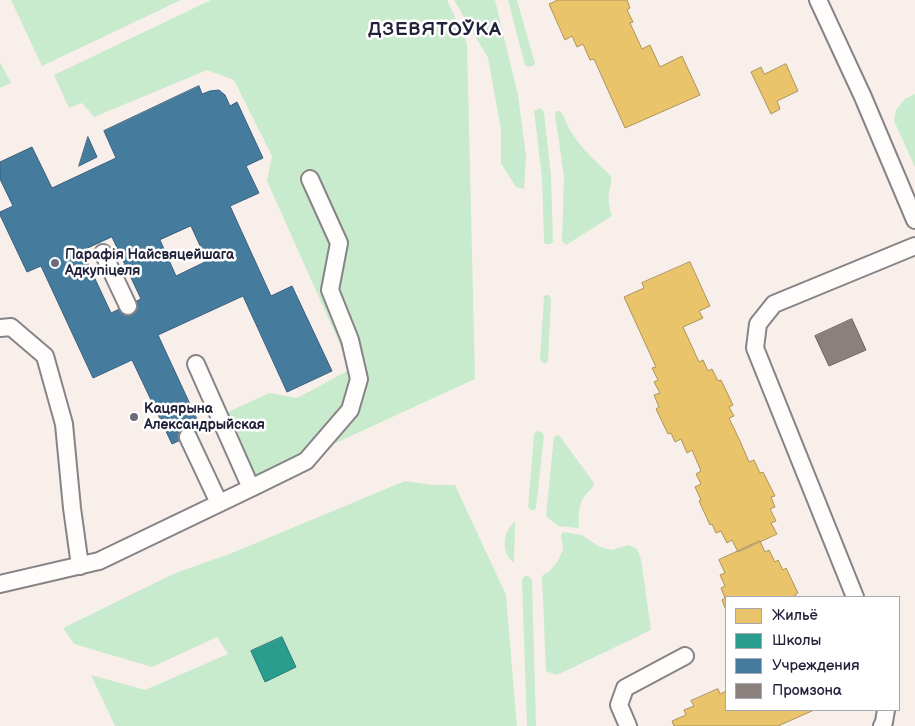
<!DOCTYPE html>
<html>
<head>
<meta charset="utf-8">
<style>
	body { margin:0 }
	#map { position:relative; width:915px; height:726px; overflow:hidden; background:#f8efeb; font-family:"Balsamiq Sans",sans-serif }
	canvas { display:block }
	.legend { position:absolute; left:725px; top:596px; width:175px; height:115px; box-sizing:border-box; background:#fff; border:1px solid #a7a7b1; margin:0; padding:6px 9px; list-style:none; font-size:15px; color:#22223b }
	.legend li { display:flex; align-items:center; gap:10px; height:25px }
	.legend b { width:25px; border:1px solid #a7a7b1 }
</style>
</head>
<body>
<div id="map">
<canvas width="915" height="726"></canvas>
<ul class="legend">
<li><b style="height:14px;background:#e9c46a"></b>Жильё</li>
<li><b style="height:14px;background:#2a9d8f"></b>Школы</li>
<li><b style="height:14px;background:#457b9d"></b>Учреждения</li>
<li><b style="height:14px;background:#8a817c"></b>Промзона</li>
</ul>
</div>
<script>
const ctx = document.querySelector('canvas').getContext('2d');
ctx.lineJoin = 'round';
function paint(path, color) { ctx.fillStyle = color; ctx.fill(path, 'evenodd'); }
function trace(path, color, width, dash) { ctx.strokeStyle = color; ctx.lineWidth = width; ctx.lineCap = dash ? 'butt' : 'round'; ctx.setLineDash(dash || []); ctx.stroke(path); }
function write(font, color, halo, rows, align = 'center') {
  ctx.font = font + ' "Balsamiq Sans",sans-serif'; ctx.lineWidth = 5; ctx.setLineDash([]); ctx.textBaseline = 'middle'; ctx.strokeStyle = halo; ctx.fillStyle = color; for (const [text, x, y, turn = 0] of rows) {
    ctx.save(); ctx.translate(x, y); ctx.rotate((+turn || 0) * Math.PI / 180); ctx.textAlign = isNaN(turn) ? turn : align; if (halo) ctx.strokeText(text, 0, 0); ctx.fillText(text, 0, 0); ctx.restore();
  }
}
const green = new Path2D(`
	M11 0H181L42 66Z
	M211 0H447L467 43 475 379 255 480 228 412 269 393 297 398 351 369 267 181 272 156 234 80 207 70 94 117 82 103 69 108 54 75Z
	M454 0H495L518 95 526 156 524 189 516 187 501 163V130L488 58Z
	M508 0H517L535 64 532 66 529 67 525 65Z
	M0 62 11 83 0 88Z
	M915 94V167L894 121 896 110 905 99Z
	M541 108 544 112 551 176 553 242 550 244H545L544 241 542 177 534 111 538 109Z
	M556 111H560C565 117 567 125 571 132 582 149 596 162 611 176 612 182 610 188 609 194 608 201 609 208 612 216L566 245 562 241 564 176 555 115Z
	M546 295H549L551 299 548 361 546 363H543L540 359 544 296Z
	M537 431 542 432 544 436 536 508 534 510H531L528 507 534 434Z
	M559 435 594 483C593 489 591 489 587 493 578 503 578 515 579 528L558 526 546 516 554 437Z
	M405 481 433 485H455L506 595 517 726H115L91 675 145 690 228 654 217 637 152 667 74 644 63 628 173 574 232 553ZM282 637 296 667 265 681 251 651Z
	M515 522 514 563C501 553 502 531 515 522Z
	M563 532 582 535 598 546 611 550 629 545 637 549 641 559 651 630 557 675 546 671 542 577 544 574 549 572 558 561 563 549 561 535Z
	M525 576H528L532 580 536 726H527L522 580Z`);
const homes = new Path2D(`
	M556 0H627L630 8 627 10 633 22 630 23 642 49 650 45 660 67 682 56 700 95 625 128 594 59 590 60 583 44 577 47 572 36 565 40 549 4 556 1Z
	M786 64 798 91 777 101 780 109 771 114 751 72 761 67 764 74Z
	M690 262 710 306 699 311 703 318 683 327 699 362 703 360 708 371 712 369 718 381 721 380 733 405 729 407 734 416 729 418 740 441 749 462 754 460 760 473 763 472 775 496 771 497 775 507 770 509 776 521 771 523 777 534 738 552 732 540 727 543 721 531 716 533 712 524 710 525 699 501 701 500 695 487 701 484 696 474 701 471 692 450 687 453 681 439 675 442 671 433 668 434 656 409 659 407 654 395 660 393 654 382 658 380 652 368 656 367 624 297 644 288 642 283Z
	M760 541 765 552 769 550 775 562 778 560 783 570 786 568 798 593 795 595 796 597H726V610L722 600 725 598 721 588 725 586 720 575 725 573 719 560Z
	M718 689 720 694 726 691V710H814L778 726H674L672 721 686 715 684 710 694 706 691 701Z`);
const schools = new Path2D(`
	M282 637 296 667 265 682 251 651Z`);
const public = new Path2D(`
	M199 86 202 94 210 91 219 90 225 95 230 106 237 102 263 158 246 166 259 193 230 206 271 296 292 286 332 371 287 392 243 296 158 335 202 430 172 444 132 360 93 378 41 266 27 272 0 215V212L13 206 0 179V162L32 147 52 188 116 158 104 131ZM191 226 207 261 176 276 160 240ZM112 237 141 299 111 313 82 251Z
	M88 137 97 157 79 166Z`);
const industry = new Path2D(`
	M852 319 866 350 829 366 815 336Z`);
const lane = new Path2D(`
	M818 0 863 97 915 220
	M103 253 128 306
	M0 328 11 327 45 356 64 424 72 508 80 566
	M188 437 219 503
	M251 488 306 461 350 410 359 379 350 340 330 290 339 243 310 179
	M0 584 99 561 251 488 196 364
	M855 597 755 348 758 324 774 304 915 246
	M628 726 619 705 625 688 685 656
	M882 726 884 722 886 710`);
const markers = [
	[55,263,5,"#6d6a79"],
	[134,417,5,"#6d6a79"]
];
const poiNames = [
	["Парафія Найсвяцейшага",65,255],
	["Адкупіцеля",65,271],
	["Кацярына",144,409],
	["Александрыйская",144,425]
];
const districtNames = [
	["ДЗЕВЯТОЎКА",435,30]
];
paint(green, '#c9ebcd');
paint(homes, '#e9c46a');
trace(homes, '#ad935c', 1);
paint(schools, '#2a9d8f');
trace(schools, '#287876', 1);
paint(public, '#457b9d');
trace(public, '#3a6080', 1);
paint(industry, '#8a817c');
trace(industry, '#6b6468', 1);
trace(lane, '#878386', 20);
trace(lane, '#fefdfc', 16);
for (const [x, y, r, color] of markers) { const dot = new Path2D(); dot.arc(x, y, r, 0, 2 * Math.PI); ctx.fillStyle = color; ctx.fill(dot); trace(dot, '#fff', 2); }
write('bold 14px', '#22223b', '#fff', poiNames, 'left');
ctx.letterSpacing = '1px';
write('bold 19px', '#22223b', '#fff', districtNames);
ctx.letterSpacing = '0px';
</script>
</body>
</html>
